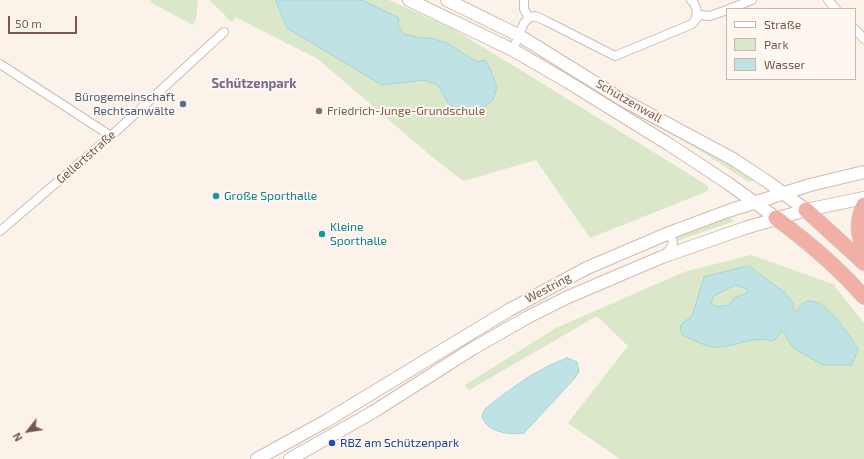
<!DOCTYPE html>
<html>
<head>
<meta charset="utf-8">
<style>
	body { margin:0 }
	#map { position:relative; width:864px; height:459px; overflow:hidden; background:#fbf2ea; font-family:"Exo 2",sans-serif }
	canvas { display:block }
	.legend { position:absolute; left:726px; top:8px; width:130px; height:72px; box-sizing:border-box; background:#fef7f0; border:1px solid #c7b7b0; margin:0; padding:5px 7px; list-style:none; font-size:12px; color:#75584f }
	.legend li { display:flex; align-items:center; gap:8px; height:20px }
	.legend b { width:20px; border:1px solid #c7b7b0 }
	.north { position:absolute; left:8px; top:411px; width:40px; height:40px; -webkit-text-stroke:3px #fef7f0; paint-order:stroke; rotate:240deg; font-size:11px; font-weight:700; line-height:16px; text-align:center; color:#75584f }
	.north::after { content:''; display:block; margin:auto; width:14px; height:18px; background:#75584f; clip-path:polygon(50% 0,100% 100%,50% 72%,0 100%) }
	.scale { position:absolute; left:8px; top:16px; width:69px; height:18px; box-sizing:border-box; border:2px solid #75584f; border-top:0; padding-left:5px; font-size:12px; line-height:14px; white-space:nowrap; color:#75584f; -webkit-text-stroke:3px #fef7f0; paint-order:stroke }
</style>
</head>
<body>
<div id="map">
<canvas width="864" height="459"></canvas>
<ul class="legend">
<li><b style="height:5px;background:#fff"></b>Straße</li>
<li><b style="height:11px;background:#dae8c9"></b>Park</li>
<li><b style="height:11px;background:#bfe3e4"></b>Wasser</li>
</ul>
<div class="north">N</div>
<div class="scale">50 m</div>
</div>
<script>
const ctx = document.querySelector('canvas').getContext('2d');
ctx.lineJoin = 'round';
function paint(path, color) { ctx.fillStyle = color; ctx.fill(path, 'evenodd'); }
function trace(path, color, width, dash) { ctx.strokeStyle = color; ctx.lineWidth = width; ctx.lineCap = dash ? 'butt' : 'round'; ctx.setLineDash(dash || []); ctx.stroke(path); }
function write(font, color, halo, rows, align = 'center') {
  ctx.font = font + ' "Exo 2",sans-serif'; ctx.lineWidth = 4; ctx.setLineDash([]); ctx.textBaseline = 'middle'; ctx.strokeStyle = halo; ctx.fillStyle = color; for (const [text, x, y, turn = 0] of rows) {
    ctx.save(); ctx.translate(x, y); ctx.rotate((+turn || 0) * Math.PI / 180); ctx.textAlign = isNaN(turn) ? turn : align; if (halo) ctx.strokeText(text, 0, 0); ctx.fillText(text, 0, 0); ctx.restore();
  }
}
const green = new Path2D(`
	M151 0H198L196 19 193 25 150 2Z
	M209 0H389L453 29 527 74 705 184 708 187V191L590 238 536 160 463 181 431 156 318 59 235 17 233 22 226 18 225 15Z
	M586 86 746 173 754 180 749 182 691 145 585 88Z
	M728 217 735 221 677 241 675 235Z
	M751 255 833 284 864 323V459H620L568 423 628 346 597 316 469 390 465 385 556 328 684 272Z`);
const water = new Path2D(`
	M276 0H362L399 18 398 25 404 34 420 38H431L447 43 477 62 485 60 490 69 497 87 493 100 479 111 464 116 456 112 448 103 438 85 424 80 382 85 287 28Z
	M749 266 785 293 794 304 793 309 796 311C799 308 803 302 808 301 826 298 849 335 858 349L852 365H823L795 349 790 343 786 337V333L781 331 777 338 772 341C755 335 735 347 717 347 708 348 691 339 682 335L680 326 684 322 692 316 704 277ZM736 285 747 289V293L734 298 729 305 717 307 711 304 714 296Z
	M567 358 577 362 579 371 575 378 524 433C513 435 497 433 488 426 486 424 484 420 482 418L483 413 486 408C512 388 536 369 567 358Z`);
const street = new Path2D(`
	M524 0V9L529 18
	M691 0C696 5 698 10 696 17
	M828 0 836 9
	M729 9 752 0
	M529 18 535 16 546 21 615 56 692 24 699 15 710 16 727 10
	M855 29 864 39
	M513 50 524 23 529 18
	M0 64 111 136
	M0 231 111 136 224 32
	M663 236H671L673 243 670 249 664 255`);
const secondary = new Path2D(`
	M409 0 513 50 568 82 670 145 729 184 776 218
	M447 0 520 36 623 100 733 159 768 182 806 210
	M257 459 326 421 509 310 587 268 669 233 728 211 810 185 864 172
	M290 459 373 412 472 349 528 317 568 297 662 257 745 228 806 210 864 198`);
const highway = new Path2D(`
	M864 205C857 219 857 234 864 248
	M806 210 864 263
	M776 218C808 242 838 267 864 297`);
const markers = [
	[183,104,4,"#5c6f8a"],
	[319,111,4,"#8d6e63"],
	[216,196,4,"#0f9aa8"],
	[322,234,4,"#0f9aa8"],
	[332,443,4,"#1a4fb4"]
];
const serviceNames = [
	["Bürogemeinschaft",175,97],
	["Rechtsanwälte",175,111]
];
const streetNames = [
	["Schützenwall",629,101,30],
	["Gellertstraße",86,157,-41],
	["Westring",548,288,-28]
];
const educationNames = [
	["Friedrich-Junge-Grundschule",327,111]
];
const cultureNames = [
	["Große Sporthalle",224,196],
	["Kleine",330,227],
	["Sporthalle",330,241]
];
const transitNames = [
	["RBZ am Schützenpark",340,443]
];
const neighbourhoodNames = [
	["Schützenpark",254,84]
];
paint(green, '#dae8c9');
paint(water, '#bfe3e4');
trace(water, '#a6d4d5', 1);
trace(street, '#cfbcb3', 10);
trace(secondary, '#d2bbb1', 14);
trace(highway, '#d8d0ce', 16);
trace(street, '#fff', 8);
trace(secondary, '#fff', 12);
trace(highway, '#f1b0a6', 15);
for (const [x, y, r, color] of markers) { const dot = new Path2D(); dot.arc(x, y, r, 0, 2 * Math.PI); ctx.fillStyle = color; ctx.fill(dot); trace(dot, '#fef7f0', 1.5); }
write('12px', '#4e5e75', '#fef7f0', serviceNames, 'right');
write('12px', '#75584f', '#fef7f0', streetNames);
write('12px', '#785e54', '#fef7f0', educationNames, 'left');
write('12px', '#0d838f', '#fef7f0', cultureNames, 'left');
write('12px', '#164399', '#fef7f0', transitNames, 'left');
write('bold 13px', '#7d6690', '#fef7f0', neighbourhoodNames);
</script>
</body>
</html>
